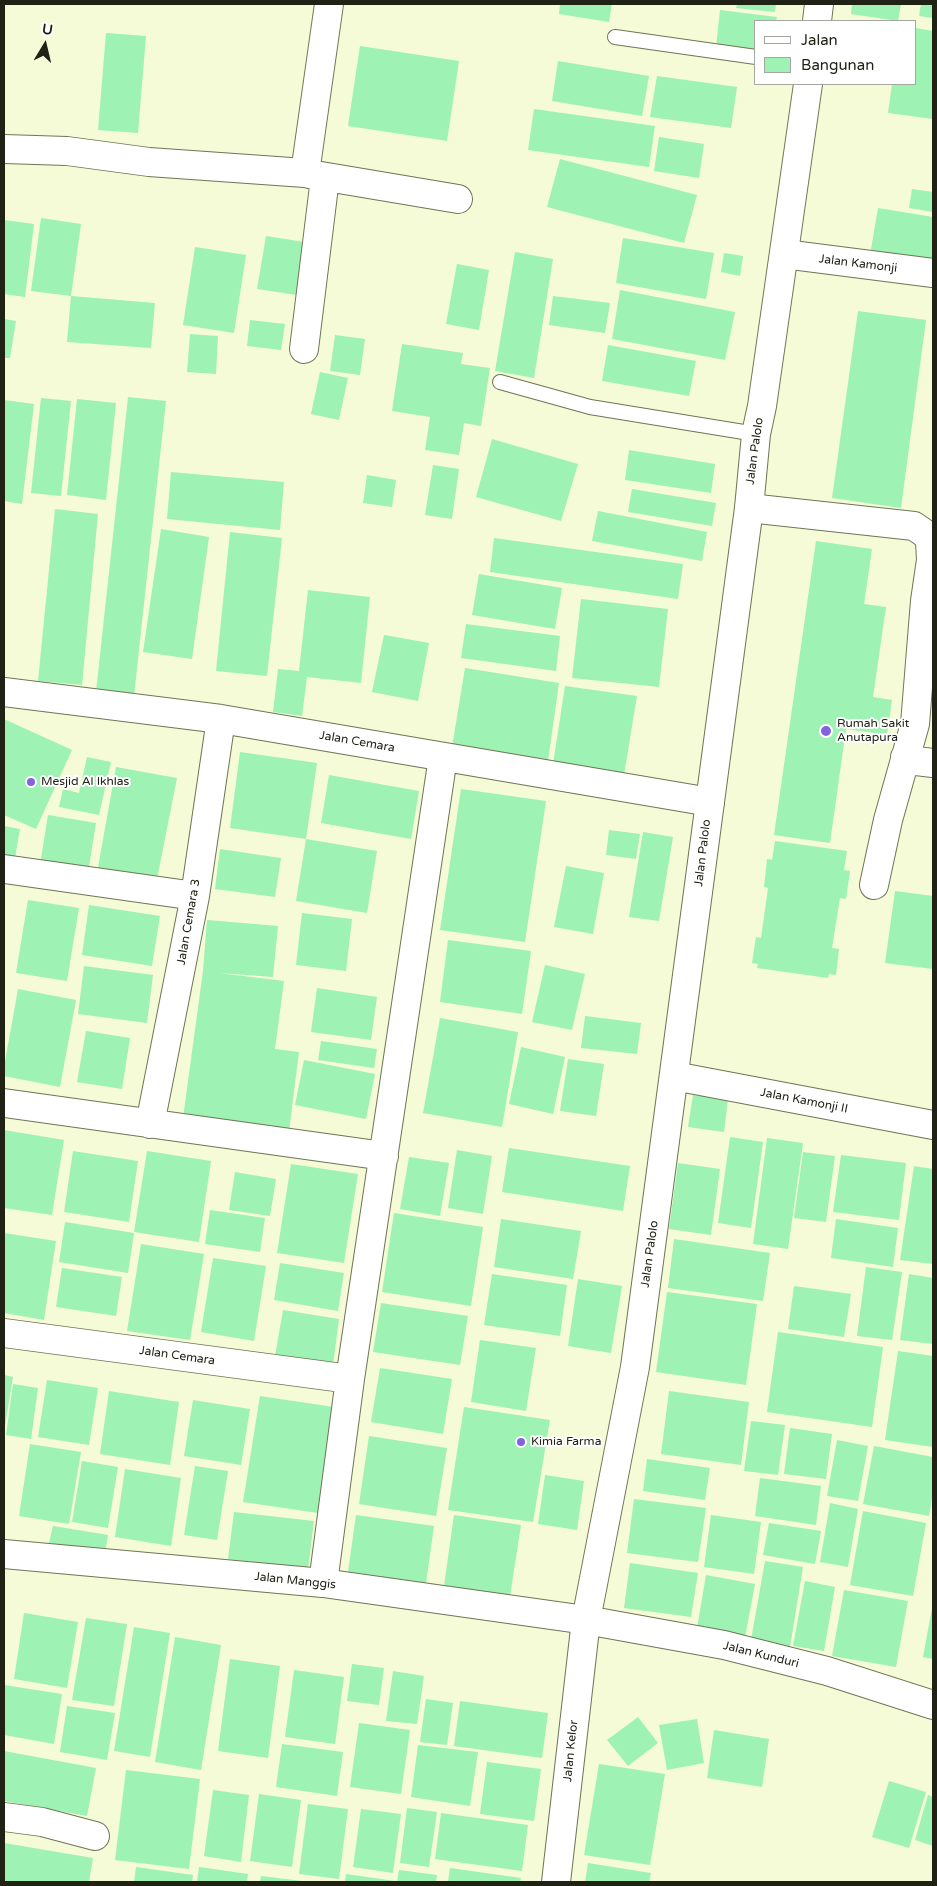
<!DOCTYPE html>
<html>
<head>
<meta charset="utf-8">
<style>
	body { margin:0 }
	#map { position:relative; width:937px; height:1886px; overflow:hidden; background:#f4fbd6; font-family:"Varela Round",sans-serif }
	canvas { display:block }
	.frame { position:absolute; inset:0; border:5px solid #202215; pointer-events:none }
	.legend { position:absolute; left:754px; top:20px; width:162px; height:65px; box-sizing:border-box; background:#fff; border:1px solid #a6a7a1; margin:0; padding:6px 9px; list-style:none; font-size:15px; color:#202215 }
	.legend li { display:flex; align-items:center; gap:10px; height:25px }
	.legend b { width:25px; border:1px solid #a6a7a1 }
	.north { position:absolute; left:20px; top:20px; width:50px; height:50px; -webkit-text-stroke:4px #fff; paint-order:stroke; rotate:9deg; font-size:14px; font-weight:700; line-height:20px; text-align:center; color:#202215 }
	.north::after { content:''; display:block; margin:auto; width:18px; height:22px; background:#202215; clip-path:polygon(50% 0,100% 100%,50% 72%,0 100%) }
</style>
</head>
<body>
<div id="map">
<canvas width="937" height="1886"></canvas>
<div class="frame"></div>
<ul class="legend">
<li><b style="height:6px;background:#fff"></b>Jalan</li>
<li><b style="height:14px;background:#9ef2b3"></b>Bangunan</li>
</ul>
<div class="north">U</div>
</div>
<script>
const ctx = document.querySelector('canvas').getContext('2d');
ctx.lineJoin = 'round';
function paint(path, color) { ctx.fillStyle = color; ctx.fill(path, 'evenodd'); }
function trace(path, color, width, dash) { ctx.strokeStyle = color; ctx.lineWidth = width; ctx.lineCap = dash ? 'butt' : 'round'; ctx.setLineDash(dash || []); ctx.stroke(path); }
function write(font, color, halo, rows, align = 'center') {
  ctx.font = font + ' "Varela Round",sans-serif'; ctx.lineWidth = 4; ctx.setLineDash([]); ctx.textBaseline = 'middle'; ctx.strokeStyle = halo; ctx.fillStyle = color; for (const [text, x, y, turn = 0] of rows) {
    ctx.save(); ctx.translate(x, y); ctx.rotate((+turn || 0) * Math.PI / 180); ctx.textAlign = isNaN(turn) ? turn : align; if (halo) ctx.strokeText(text, 0, 0); ctx.fillText(text, 0, 0); ctx.restore();
  }
}
const building = new Path2D(`
	M560 4H612L609 22 559 14Z
	M737 4H776L775 12 736 8Z
	M852 4H901L898 21 851 14Z
	M921 4H933V18L919 16Z
	M720 10 777 17 776 21H756V51L716 47Z
	M916 28 933 31V119L888 113 892 84H916Z
	M106 33 146 36 138 133 98 130Z
	M360 46 459 61 447 141 348 126Z
	M558 61 649 76 642 116 552 101Z
	M657 76 737 87 731 128 650 117Z
	M534 109 655 126 649 167 528 150Z
	M659 137 704 144 699 178 654 171Z
	M560 159 697 195 684 243 547 207Z
	M912 189 933 192V212L909 208Z
	M878 208 933 217V271L869 261Z
	M41 218 81 224 71 296 31 291Z
	M4 220 34 224 25 297 4 294Z
	M266 236 311 243 303 296 257 289Z
	M623 238 714 253 706 299 616 283Z
	M195 247 246 255 234 333 183 325Z
	M515 252 553 259 534 378 495 371Z
	M724 253 743 256 740 276 721 272Z
	M457 264 489 270 479 330 446 324Z
	M620 290 735 312 725 360 612 339Z
	M71 296 155 303 151 348 67 342Z
	M553 296 610 303 605 333 549 325Z
	M858 311 926 320 901 508 832 498Z
	M4 319 16 321 10 358H4Z
	M250 320 285 324 281 350 247 346Z
	M190 334 218 336 216 374 187 372Z
	M335 335 365 339 360 375 330 371Z
	M402 344 463 353 461 364 490 368 481 426 464 423 459 455 425 450 430 417 392 411Z
	M608 345 696 361 689 396 602 381Z
	M320 372 348 378 339 420 311 414Z
	M128 397 166 401 134 696 96 692Z
	M41 398 71 401 61 496 31 493Z
	M77 399 116 403 106 500 67 495Z
	M4 400 34 404 22 504 4 501Z
	M492 439 578 464 561 521 476 497Z
	M629 450 715 464 711 493 625 480Z
	M433 465 459 469 452 519 425 515Z
	M171 472 284 482 280 530 167 519Z
	M367 475 396 480 392 507 363 503Z
	M632 489 716 503 712 526 628 512Z
	M55 509 98 514 82 685 38 681Z
	M598 511 707 532 702 561 592 541Z
	M161 529 209 537 192 659 143 652Z
	M230 532 282 538 267 676 216 671Z
	M494 538 683 564 678 599 490 572Z
	M816 541 872 549 864 604 886 607 873 697 892 700 887 735 846 729 830 843 774 835Z
	M479 574 562 588 555 629 472 615Z
	M308 590 370 597 361 683 307 677 302 716 273 712 278 669 299 671Z
	M581 599 668 609 659 687 572 678Z
	M466 624 560 636 556 671 461 658Z
	M384 635 429 643 418 701 372 692Z
	M465 668 559 683 548 761 452 747Z
	M565 686 637 696 624 775 553 764Z
	M4 719 72 750 36 829 4 815Z
	M240 752 317 763 306 839 230 828Z
	M87 757 111 762 99 815 59 807 63 789 79 793Z
	M116 767 177 778 156 884 97 873Z
	M329 775 419 791 411 839 321 823Z
	M461 789 546 801 525 942 440 930Z
	M48 815 96 823 88 873 40 865Z
	M4 826 20 829 14 864 4 862Z
	M609 830 640 834 636 859 606 855Z
	M643 832 673 837 659 921 629 917Z
	M306 839 377 851 367 913 296 901Z
	M775 841 847 851 844 870 850 871 846 899 840 898 832 948 839 949 836 975 829 974 828 978 757 968 758 964 752 963 756 937 761 938 768 888 764 887 767 859 772 860Z
	M220 849 281 858 275 897 215 889Z
	M566 866 604 873 593 934 554 927Z
	M895 891 933 896V969L885 963Z
	M28 900 79 908 67 981 16 973Z
	M89 905 160 916 152 966 82 955Z
	M302 913 352 919 346 971 296 965Z
	M207 920 278 926 273 977 219 973 284 981 275 1049 299 1052 289 1131 183 1118 203 971Z
	M448 940 531 951 522 1014 440 1002Z
	M545 965 585 974 572 1030 532 1022Z
	M84 966 153 975 147 1023 78 1014Z
	M317 988 377 997 371 1040 311 1032Z
	M18 989 76 1000 60 1087 4 1076V1067Z
	M585 1016 641 1023 637 1054 581 1048Z
	M440 1018 518 1032 502 1127 423 1113Z
	M86 1031 130 1038 122 1089 77 1082Z
	M321 1041 377 1049 374 1068 318 1060Z
	M521 1047 565 1057 553 1114 509 1104Z
	M568 1059 604 1064 596 1116 560 1111Z
	M304 1060 375 1074 366 1119 295 1105Z
	M693 1095 728 1099 724 1132 688 1127Z
	M4 1130 64 1140 52 1215 4 1208Z
	M730 1137 763 1142 751 1228 718 1223Z
	M767 1138 803 1143 788 1249 753 1244Z
	M509 1148 630 1166 623 1211 502 1192Z
	M457 1150 492 1156 483 1214 448 1208Z
	M73 1151 138 1161 129 1222 64 1212Z
	M147 1151 211 1161 199 1242 134 1232Z
	M803 1152 835 1156 826 1222 794 1218Z
	M841 1155 906 1163 899 1220 833 1212Z
	M409 1157 449 1163 440 1216 400 1209Z
	M678 1163 720 1169 711 1235 669 1229Z
	M291 1164 358 1174 344 1263 277 1253Z
	M914 1166 933 1169V1264L900 1260Z
	M235 1172 276 1179 270 1216 229 1210Z
	M210 1210 265 1218 260 1252 205 1244Z
	M394 1213 483 1227 471 1306 382 1292Z
	M501 1219 581 1231 573 1279 494 1267Z
	M836 1219 898 1228 893 1267 831 1258Z
	M65 1222 134 1233 128 1273 59 1262Z
	M4 1233 56 1241 44 1320 4 1313Z
	M674 1239 770 1253 763 1301 668 1288Z
	M141 1244 204 1254 190 1340 127 1331Z
	M213 1258 266 1266 254 1341 201 1332Z
	M280 1263 344 1273 338 1311 274 1300Z
	M866 1267 902 1272 892 1340 857 1336Z
	M62 1268 122 1277 116 1316 56 1307Z
	M492 1274 567 1285 560 1336 484 1325Z
	M909 1274 933 1278V1344L900 1340Z
	M578 1279 622 1286 611 1353 568 1346Z
	M794 1286 851 1294 844 1337 788 1329Z
	M667 1292 757 1304 746 1385 656 1372Z
	M381 1303 468 1316 460 1365 373 1352Z
	M283 1310 339 1319 333 1365 275 1356Z
	M778 1332 883 1347 872 1427 767 1412Z
	M480 1340 536 1348 526 1411 471 1402Z
	M898 1351 933 1356V1447L885 1440Z
	M380 1368 452 1379 443 1434 371 1422Z
	M4 1375 13 1377 5 1426H4Z
	M47 1380 98 1388 89 1445 38 1437Z
	M13 1384 38 1388 31 1439 6 1435Z
	M109 1391 179 1402 170 1465 100 1454Z
	M669 1391 749 1402 741 1465 661 1454Z
	M260 1396 334 1407 318 1513 243 1502Z
	M193 1400 250 1409 241 1465 184 1456Z
	M464 1407 550 1420 533 1522 448 1510Z
	M751 1421 785 1425 778 1475 744 1471Z
	M790 1428 832 1434 826 1479 784 1474Z
	M369 1436 447 1448 436 1516 359 1504Z
	M837 1440 868 1446 858 1501 827 1496Z
	M30 1444 81 1452 69 1524 19 1516Z
	M874 1446 933 1457V1492L929 1516 863 1504Z
	M647 1459 710 1468 705 1500 643 1491Z
	M82 1461 118 1467 108 1528 72 1522Z
	M195 1466 228 1471 217 1540 184 1535Z
	M125 1469 181 1478 171 1546 115 1537Z
	M545 1475 584 1481 577 1530 538 1524Z
	M760 1478 821 1486 816 1525 755 1516Z
	M634 1499 706 1508 698 1562 627 1553Z
	M830 1503 858 1509 848 1567 820 1562Z
	M863 1511 926 1523 913 1596 850 1585Z
	M234 1512 314 1521 308 1569 228 1559Z
	M356 1515 434 1526 426 1583 348 1572Z
	M454 1515 521 1525 509 1603 443 1593Z
	M711 1515 761 1522 754 1574 704 1567Z
	M769 1523 821 1531 815 1564 763 1555Z
	M53 1526 108 1535 105 1553 49 1543Z
	M765 1561 803 1567 790 1647 751 1640Z
	M630 1563 698 1573 691 1617 624 1608Z
	M706 1575 755 1584 744 1643 696 1634Z
	M805 1581 835 1587 824 1651 793 1646Z
	M844 1590 908 1601 896 1667 832 1656Z
	M932 1608H933V1659L923 1657Z
	M24 1613 78 1622 67 1688 14 1679Z
	M86 1618 127 1624 114 1706 72 1700Z
	M134 1627 170 1633 150 1757 114 1751Z
	M175 1637 221 1645 201 1770 155 1762Z
	M230 1659 280 1666 268 1758 218 1751Z
	M352 1664 384 1668 379 1705 347 1701Z
	M294 1670 344 1677 335 1744 285 1737Z
	M393 1671 424 1676 417 1724 386 1721Z
	M4 1685 62 1694 54 1744 4 1735Z
	M426 1699 453 1703 447 1745 420 1742Z
	M460 1701 548 1713 542 1758 454 1746Z
	M67 1706 115 1713 107 1760 60 1752Z
	M638 1717 658 1743 628 1766 607 1740Z
	M697 1719 704 1763 667 1770 659 1725Z
	M359 1723 410 1730 401 1794 350 1787Z
	M714 1730 769 1739 762 1787 707 1778Z
	M282 1744 343 1752 337 1796 276 1787Z
	M418 1745 478 1752 470 1806 411 1797Z
	M4 1751 96 1768 87 1816 4 1801Z
	M487 1762 541 1769 534 1821 480 1814Z
	M599 1764 665 1774 650 1865 584 1855Z
	M126 1770 200 1779 189 1869 115 1860Z
	M889 1781 926 1792 909 1848 872 1837Z
	M213 1790 249 1795 241 1862 204 1856Z
	M259 1794 301 1800 292 1867 250 1861Z
	M928 1795 933 1797V1846L915 1840Z
	M308 1804 348 1809 339 1879 299 1874Z
	M407 1808 437 1812 429 1867 400 1863Z
	M361 1809 401 1814 393 1873 353 1867Z
	M441 1813 528 1825 522 1871 435 1859Z
	M4 1843 93 1858 89 1882H4Z
	M588 1863 651 1873 649 1882H585Z
	M136 1867 193 1875 192 1882H134Z
	M199 1867 248 1874 247 1882H197Z
	M450 1868 521 1878 520 1882H448Z
	M399 1870 437 1875 436 1882H397Z
	M346 1874 395 1881V1882H345Z
	M261 1876 302 1881V1882H260Z`);
const service = new Path2D(`
	M615 37 756 57
	M500 382 590 407 756 434`);
const minor = new Path2D(`
	M4 149 67 151 149 162 305 173 329 4
	M309 174 458 199
	M784 254 933 273
	M304 349 325 178
	M749 508 914 526 927 535 930 542 931 560 925 601 915 724 888 820 874 885
	M4 692 221 719 710 802
	M905 757 916 761 933 763
	M4 869 195 896
	M674 1076 933 1125
	M4 1103 384 1156
	M150 1124 195 896 221 719
	M4 1333 350 1379
	M323 1583 350 1379 443 757
	M4 1817 42 1822 95 1836`);
const tertiary = new Path2D(`
	M817 21 819 4
	M4 1554 323 1583 586 1620 724 1645 827 1671 933 1705
	M556 1882 586 1620 635 1367 749 508 756 434 762 406 808 84`);
const markers = [
	[826,731,6,"#8263df"],
	[31,782,5,"#8263df"],
	[521,1442,5,"#8263df"]
];
const streetNames = [
	["Jalan Kamonji",858,264,7],
	["Jalan Palolo",755,451,-82],
	["Jalan Cemara",357,742,10],
	["Jalan Palolo",703,853,-83],
	["Jalan Cemara 3",189,922,-80],
	["Jalan Kamonji II",804,1101,11],
	["Jalan Palolo",650,1254,-82],
	["Jalan Cemara",177,1356,8],
	["Jalan Manggis",295,1581,6],
	["Jalan Kunduri",761,1655,14],
	["Jalan Kelor",571,1751,-84]
];
const poiNames = [
	["Rumah Sakit",837,724],
	["Anutapura",837,738],
	["Mesjid Al Ikhlas",41,782],
	["Kimia Farma",531,1442]
];
paint(building, '#9ef2b3');
trace(service, '#6f7555', 16);
trace(minor, '#6f7555', 30);
trace(tertiary, '#6f7555', 30);
trace(service, '#fff', 14);
trace(minor, '#fff', 28);
trace(tertiary, '#fff', 28);
for (const [x, y, r, color] of markers) { const dot = new Path2D(); dot.arc(x, y, r, 0, 2 * Math.PI); ctx.fillStyle = color; ctx.fill(dot); trace(dot, '#fff', 2); }
write('12px', '#202215', '#fff', streetNames);
write('12px', '#202215', '#fff', poiNames, 'left');
</script>
</body>
</html>
